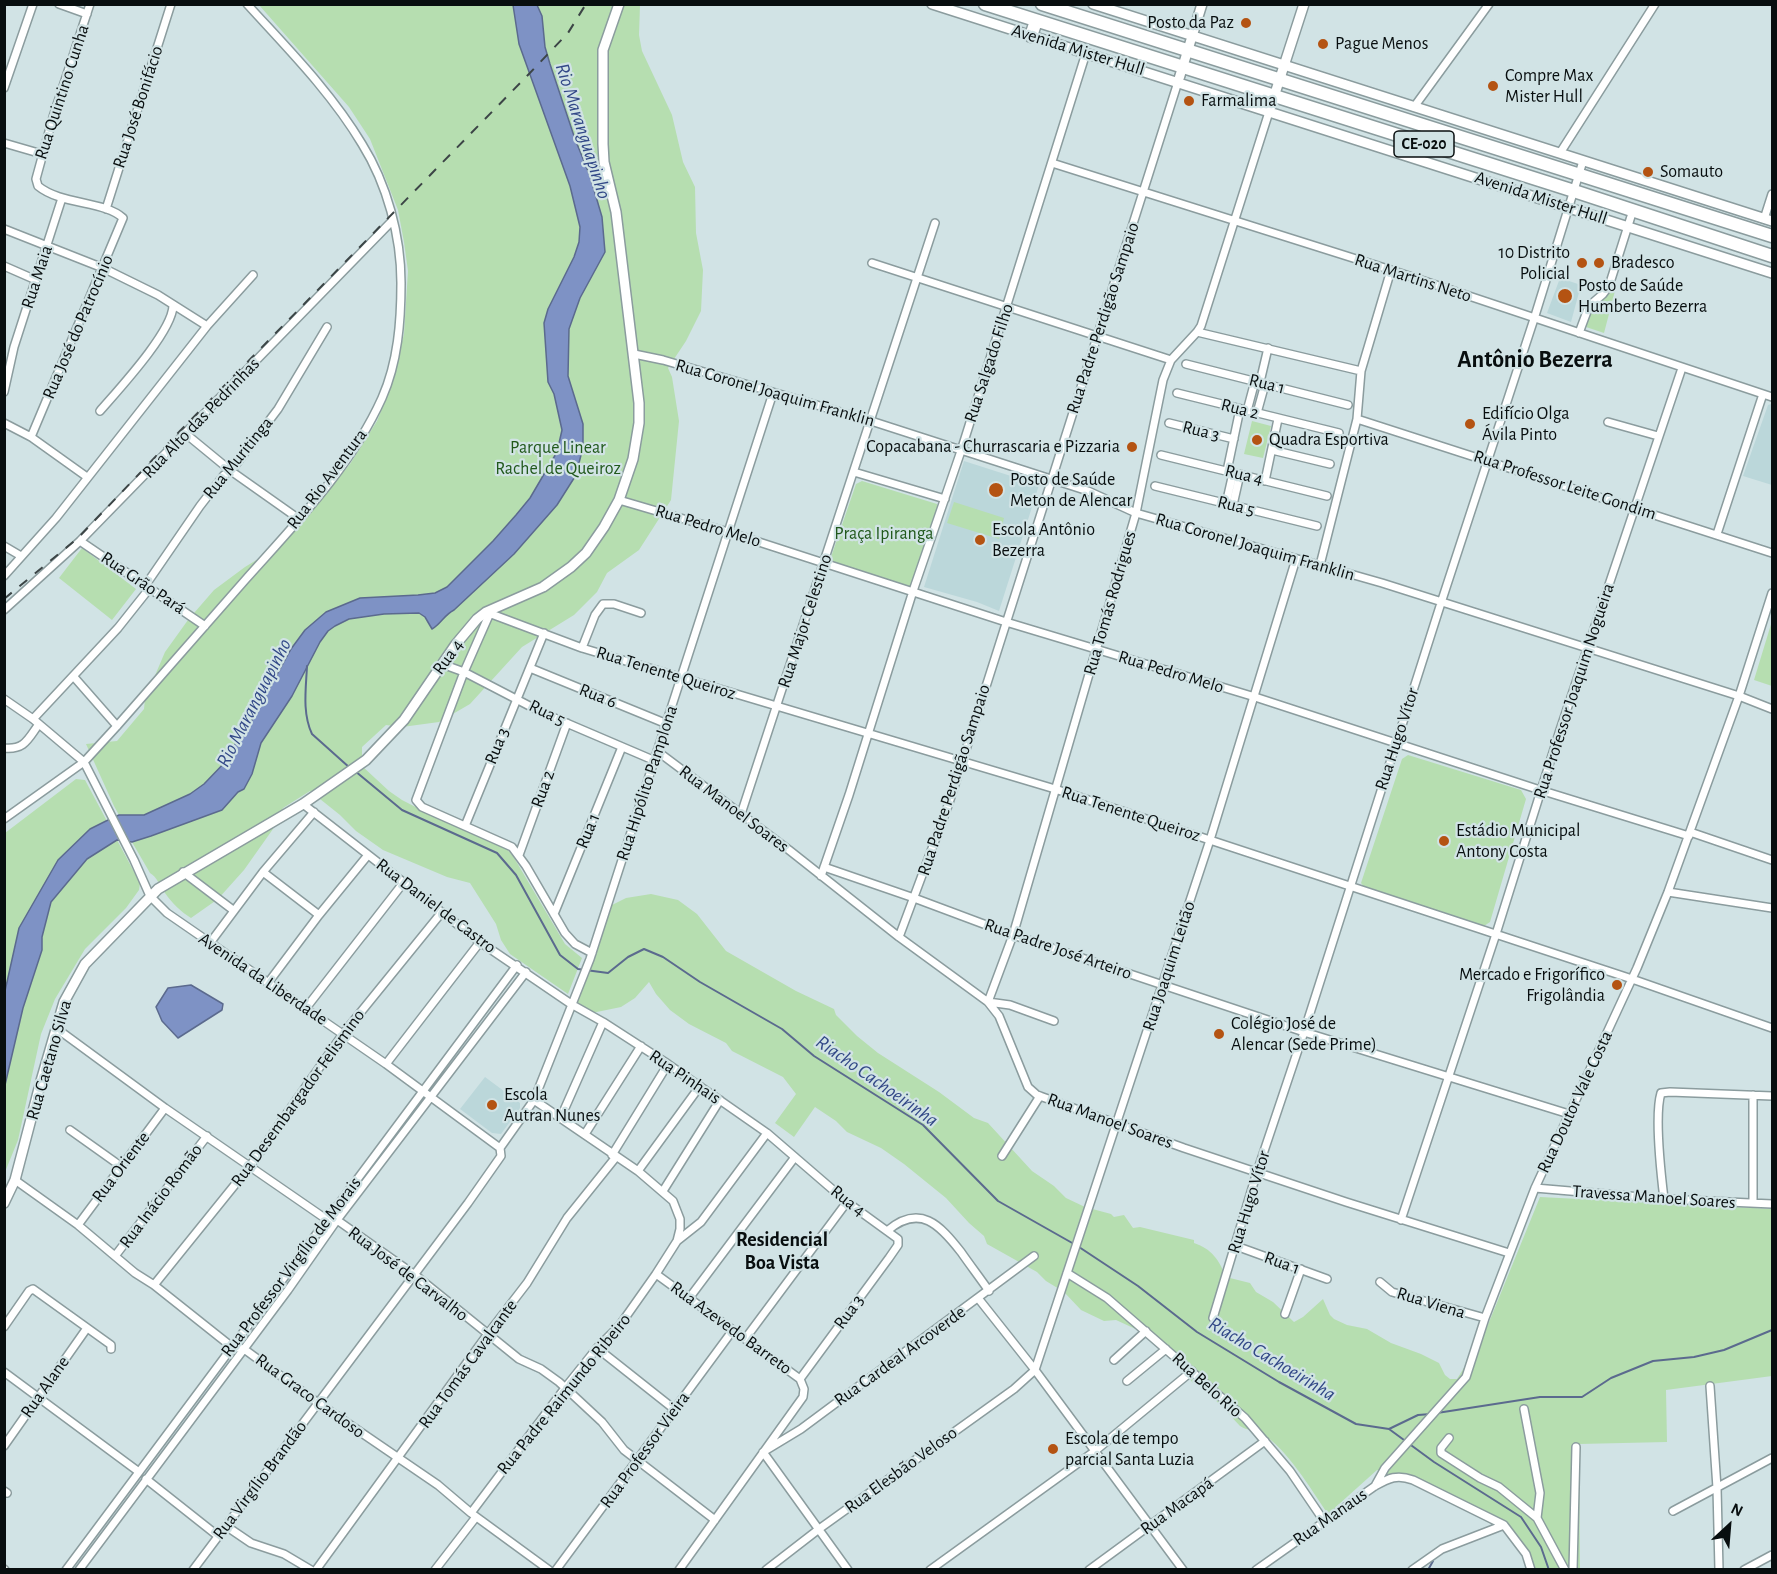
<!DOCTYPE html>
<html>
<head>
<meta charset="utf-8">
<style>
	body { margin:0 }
	#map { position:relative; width:1777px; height:1574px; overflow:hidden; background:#d1e3e5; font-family:"Alegreya Sans",sans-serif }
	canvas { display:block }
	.frame { position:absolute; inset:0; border:6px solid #080e0f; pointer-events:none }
	.north { position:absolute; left:1699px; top:1496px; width:60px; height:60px; -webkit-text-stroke:4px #d1e3e5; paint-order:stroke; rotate:26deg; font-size:16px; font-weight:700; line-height:24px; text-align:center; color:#080e0f }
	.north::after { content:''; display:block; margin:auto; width:21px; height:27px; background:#080e0f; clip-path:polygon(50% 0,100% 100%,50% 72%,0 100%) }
</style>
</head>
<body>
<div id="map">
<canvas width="1777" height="1574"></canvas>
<div class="frame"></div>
<div class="north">N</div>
</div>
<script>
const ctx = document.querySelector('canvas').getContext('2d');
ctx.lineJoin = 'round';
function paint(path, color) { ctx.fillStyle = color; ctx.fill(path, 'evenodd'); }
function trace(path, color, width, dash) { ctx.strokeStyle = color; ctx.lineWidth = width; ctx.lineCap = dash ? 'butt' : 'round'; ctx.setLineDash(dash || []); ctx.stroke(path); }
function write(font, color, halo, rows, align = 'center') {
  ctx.font = font + ' "Alegreya Sans",sans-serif'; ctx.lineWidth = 4.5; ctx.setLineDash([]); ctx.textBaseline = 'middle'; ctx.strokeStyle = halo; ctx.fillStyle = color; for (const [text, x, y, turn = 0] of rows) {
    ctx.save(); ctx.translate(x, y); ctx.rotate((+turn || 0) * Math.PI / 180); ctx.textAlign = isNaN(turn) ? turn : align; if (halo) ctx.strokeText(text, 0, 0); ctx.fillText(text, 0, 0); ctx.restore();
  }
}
const built = new Path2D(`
	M1560 278 1581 285 1571 322 1547 313Z
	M1771 404 1772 405V485L1743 476 1768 405Z
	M964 461 1039 485 999 611 977 602 924 587Z
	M485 1077 520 1103V1108L501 1134 492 1133 460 1109Z`);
const green = new Path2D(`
	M259 5H513L518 23 522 5H640L639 35 642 51 672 115 683 162 695 187 696 233 703 270 701 311 686 341 668 368 672 377 679 421 671 500 639 550 607 573 597 592 574 615 522 647 470 704 439 722 402 727 386 725 362 747V766L389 791 402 800 433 816 505 847 513 856 565 944 582 958 568 994 510 954 501 940 496 924 470 883 447 877 383 850 356 831 340 815 310 791 283 808 273 829 244 870 218 899 191 918C181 912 172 903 165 893 160 886 157 877 150 873L132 842 136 840 124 815H119L114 806 86 744 117 741 144 709 145 699 165 652 188 620 214 590 245 567 284 543 350 464 377 421 391 386 404 334 408 271 404 242 398 210 370 139 349 107Z
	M1615 291 1604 333 1586 327C1592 306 1594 300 1615 291Z
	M1252 421 1271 426 1263 458 1244 454Z
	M862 481 937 504 938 508 910 587 834 563 830 560 856 484Z
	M954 502 1004 518 999 539 947 523Z
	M82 548 136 589 112 620 59 578Z
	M1772 621V686L1754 680Z
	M1408 755 1521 790 1526 799 1490 922 1484 926 1365 888 1361 883 1402 759Z
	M76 779 85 780 140 883 139 890 126 908 85 949 55 999 41 1034 18 1140 5 1172V833Z
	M651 894 678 900 697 914 726 951 796 991 834 1009 836 1015 857 1036 878 1053 939 1092 974 1118 988 1123 1032 1171 1054 1186 1066 1198 1085 1207 1111 1214 1114 1217 1124 1215 1133 1228 1140 1227 1194 1240V1243C1212 1249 1219 1260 1226 1277L1250 1283 1256 1292 1273 1302 1294 1322 1303 1317 1323 1299 1330 1315 1334 1319 1347 1325 1367 1329 1391 1343 1421 1354 1439 1363 1445 1375 1450 1379H1457L1470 1358 1474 1359 1540 1197 1772 1209V1376L1666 1390 1667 1442 1579 1444 1580 1569H1530L1526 1558 1511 1537 1496 1526 1408 1481 1377 1470 1328 1514C1312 1491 1286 1447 1262 1434 1255 1429 1247 1431 1240 1426L1205 1389 1192 1382 1171 1353 1142 1332 1116 1320 1104 1321 1081 1310 1064 1292 1046 1281 1037 1272 987 1244 984 1236 969 1223 946 1198 904 1164 881 1148 847 1132 836 1121 815 1107 794 1137 775 1123 796 1094 783 1077 732 1051 726 1043 689 1024 670 1010 656 994 649 982 635 998 621 1007 587 1014 575 1008 610 906 626 898Z`);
const water = new Path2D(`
	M513 5H537L542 16 545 47 550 64 575 139 590 176 602 217 605 252 580 298 569 329 568 376 583 424V447L576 475 557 505 514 554 454 610C444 615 441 624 432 629L425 617 419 613 384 614 349 619 335 626 328 631 320 642 292 696 261 743 252 774 244 789 238 792 222 810 151 836 132 842 117 840 87 859 51 902 42 937V950L23 1008 5 1085V991L19 928 58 860 90 829 106 821 119 815H144L190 794 204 784 229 758 239 735 252 720 291 649 305 630 326 612 360 598 418 595 435 593 447 587 493 541 516 515 530 498 557 452 562 430 554 394 548 382 544 323 548 309 574 257 579 242 580 227 570 186 519 44Z
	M191 985 223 1004 222 1010 178 1038 162 1021 156 1007 168 988Z`);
const stream = new Path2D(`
	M307 666C306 688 302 713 312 734L350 768
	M355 771 402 810 497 853 516 875 560 955 578 969 608 973 628 957 644 949 663 957 700 982 782 1029 814 1056 923 1125 998 1201 1074 1244
	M1079 1247 1138 1286 1197 1332 1279 1382 1356 1424 1389 1429 1418 1415 1431 1414
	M1437 1413 1540 1397H1582L1611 1378 1653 1361 1694 1357 1724 1350 1772 1330
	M1389 1429 1434 1462 1521 1517 1541 1547 1549 1570
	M1428 1570 1433 1561`);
const street = new Path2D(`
	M59 4 87 14
	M4 88 33 4
	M1414 107 1489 4
	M4 143 42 154
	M1560 153 1655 4
	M1052 163 1391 270 1772 397
	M106 209 171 4
	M1764 219 1772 194
	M4 229 103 268 158 295 207 326
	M872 263 1171 360
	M4 266 36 280
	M1197 332 1361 371
	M1579 333 1589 306 1603 294 1609 286 1633 210
	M634 354 663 360 871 421 1088 491 1136 513 1382 583 1739 696 1772 709
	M1186 364 1348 405
	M1260 382 1268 348
	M4 392 14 347 62 198
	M1177 393 1339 433
	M100 411C119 389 172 332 173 306
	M1247 411 1255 381
	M1257 413 1265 384
	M1357 419 1772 553
	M1608 422 1658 436
	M4 423 31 437 87 477
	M1169 423 1234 439
	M186 434 231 471 299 519
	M31 437 123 218C105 201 61 205 38 186L36 179 53 117 90 4
	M1272 450 1330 464
	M1161 455 1327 496
	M1227 471 1240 409
	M854 472 945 499
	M1265 481 1278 419
	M1155 486 1317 526
	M619 500 728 532 1006 622 1255 697 1540 790 1689 836
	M1226 504 1233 473
	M1233 505 1240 474
	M1717 534 1763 394
	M80 541 205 626
	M4 546 21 556
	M1320 565 1357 419 1361 371 1391 270
	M4 576 56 518 207 326 253 275
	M145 586 200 506 224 475 231 471 278 409 327 327
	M4 610 80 541 393 220
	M486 612 582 648 1055 789 1632 979 1772 1028
	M490 613 464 672 416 800 422 807 512 847 526 866 565 933 575 944 592 953
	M582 648 595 615 603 604H614L641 613
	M442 664 464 672 543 713 653 760
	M530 668 667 724
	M74 677 117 726
	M4 699 33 719 84 762 134 860 150 896 167 913 386 1064 500 1148
	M33 719 118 628 149 589
	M4 748C25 750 28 739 39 724
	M657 751 789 850 899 937 988 1002 999 1016 1028 1087 1037 1095 1184 1148 1346 1202 1509 1253
	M303 804 480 942 571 1004 603 1022 668 1064 767 1133 847 1202 898 1239V1245L889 1258 800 1379
	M741 814 935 223
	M4 819 84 762 117 726C160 677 203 628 246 579 296 523 351 467 382 398 398 362 401 321 401 283 401 236 387 184 362 144 331 92 287 48 247 4
	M465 826 544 633
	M1690 832 1772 860
	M519 855 567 723
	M824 867 914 898 1013 935 1304 1032 1569 1114
	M183 872 233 910
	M263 872 319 915
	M821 876 849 795 913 591 961 451 1086 53
	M1668 892 1772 908
	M554 914 622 747
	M899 937 949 803 1178 82
	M210 943 263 872 314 812
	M268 983 319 915 368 855
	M306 1008 404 882
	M1054 1021 1010 1005 988 1002 1013 935 1136 513 1163 380 1171 360 1197 332 1201 326 1269 112
	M56 1028 165 1108 326 1219 337 1220 415 1275 519 1359 541 1369 559 1382 602 1422 624 1450 715 1520
	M386 1064 480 942
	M1753 1095V1203
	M534 1100 638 1171 673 1201 680 1219V1229L677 1241 656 1274 800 1379 804 1389 803 1397 679 1570
	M561 1117 603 1022
	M70 1130 122 1167
	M585 1134 641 1046
	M612 1155 668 1064
	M1002 1156 1040 1096
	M638 1171 700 1086
	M15 1180 78 1225 135 1273 154 1285 232 1347 244 1349 318 1403 438 1485 471 1513 549 1570
	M1535 1188 1664 1199 1772 1204
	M663 1191 720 1100
	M1664 1199C1661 1174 1654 1116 1661 1093L1670 1092 1772 1096
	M1401 1220 1496 934 1560 730 1682 368
	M78 1225 165 1108
	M887 1231C920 1203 940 1225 961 1252 970 1265 980 1278 989 1291
	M677 1241 701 1222 767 1133
	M1236 1246 1327 1279
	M115 1256 207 1136
	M1067 1273 1107 1298 1245 1418 1290 1471 1324 1521
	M1380 1282 1392 1292 1485 1318
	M154 1285 250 1166 343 1034 442 912
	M690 1297 795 1157
	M978 1298 1035 1370 1183 1570
	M1285 1314 1301 1269
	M1213 1318 1257 1172 1304 1032 1441 603 1534 319 1583 161
	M4 1327 29 1291 33 1289 111 1345V1349
	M745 1339 847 1202
	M597 1348 674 1409
	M1114 1360 1146 1331
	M4 1372 139 1472
	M1127 1381 1166 1349
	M1710 1386 1717 1488 1719 1570
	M1524 1409 1540 1493 1537 1518
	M1449 1438 1441 1448V1453L1480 1478 1499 1487 1537 1518 1565 1570
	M4 1446 87 1328
	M146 1479 218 1536
	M1375 1486 1385 1468 1466 1377 1485 1318 1535 1188 1637 968 1668 892 1739 696 1772 593
	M4 1491 7 1493
	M1673 1511 1772 1458
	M471 1513 565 1388 597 1348 620 1325 656 1274
	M226 1526 251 1543 284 1554 311 1570
	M4 1569 5 1570
	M66 1570 517 965
	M79 1570 288 1290 337 1220 526 972
	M193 1570 468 1203 501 1156 500 1148 534 1100 590 959 773 393
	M316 1570 487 1335 527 1283 567 1218 616 1157
	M435 1570 476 1517
	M556 1570 733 1330
	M766 1570 819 1529 1014 1389 1035 1370 1210 840 1296 559
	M848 1570 763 1452 801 1429 1034 1256
	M930 1570 1095 1451 1192 1371
	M1089 1570 1265 1441
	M1256 1570 1375 1486C1389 1478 1397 1474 1413 1480L1504 1525 1526 1554 1531 1570
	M1412 1570 1442 1549 1504 1525
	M1573 1570 1576 1447
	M1744 1570 1772 1555`);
const secondary = new Path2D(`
	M932 4 1772 273
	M1093 4 1772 221
	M1178 82 1202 4
	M1269 112 1304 4
	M4 1203 15 1180 41 1081 64 1002 85 964 158 889 303 804 366 760 404 720 456 644 477 619 486 612 543 587 571 567 586 553 604 527 619 500 633 459 639 423V403L616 212 604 162 603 144V50L619 4`);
const highway = new Path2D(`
	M985 4 1574 191 1772 256
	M1042 4 1772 236
	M1031 36 1036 21`);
const rail = new Path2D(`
	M4 599 78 538 179 432 527 76 568 33 586 4`);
const markers = [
	[1246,23,6,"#b45312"],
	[1323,44,6,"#b45312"],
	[1493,86,6,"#b45312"],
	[1189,101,6,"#b45312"],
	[1648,172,6,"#b45312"],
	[1582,263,6,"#b45312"],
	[1599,263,6,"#b45312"],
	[1565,296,8,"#b45312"],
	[1470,424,6,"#b45312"],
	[1257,440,6,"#b45312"],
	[1132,447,6,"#b45312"],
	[996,490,8,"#b45312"],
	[980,540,6,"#b45312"],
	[1444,841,6,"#b45312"],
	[1617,985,6,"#b45312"],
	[1219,1034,6,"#b45312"],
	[492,1105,6,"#b45312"],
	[1053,1449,6,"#b45312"]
];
const shields = [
	[1424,144,60]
];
const shieldNames = [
	["CE-020",1424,144]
];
const poiNames = [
	["Posto da Paz",1234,23,"right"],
	["Pague Menos",1335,44],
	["Compre Max",1505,76],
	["Mister Hull",1505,97],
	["Farmalima",1201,101],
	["Somauto",1660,172],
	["10 Distrito",1570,253,"right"],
	["Policial",1570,274,"right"],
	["Bradesco",1611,263],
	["Posto de Saúde",1578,286],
	["Humberto Bezerra",1578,307],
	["Edifício Olga",1482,414],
	["Ávila Pinto",1482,435],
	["Quadra Esportiva",1269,440],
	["Copacabana - Churrascaria e Pizzaria",1120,447,"right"],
	["Posto de Saúde",1010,480],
	["Meton de Alencar",1010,501],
	["Escola Antônio",992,530],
	["Bezerra",992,551],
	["Estádio Municipal",1456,831],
	["Antony Costa",1456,852],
	["Mercado e Frigorífico",1605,975,"right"],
	["Frigolândia",1605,996,"right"],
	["Colégio José de",1231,1024],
	["Alencar (Sede Prime)",1231,1045],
	["Escola",504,1095],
	["Autran Nunes",504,1116],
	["Escola de tempo",1065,1439],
	["parcial Santa Luzia",1065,1460]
];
const streetNames = [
	["Avenida Mister Hull",1078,50,17],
	["Rua Quintino Cunha",62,92,-72],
	["Rua José Bonifácio",138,107,-72],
	["Avenida Mister Hull",1541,198,18],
	["Rua Maia",37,277,-72],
	["Rua Martins Neto",1413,278,18],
	["Rua Padre Perdigão Sampaio",1103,318,-72],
	["Rua José do Patrocínio",78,327,-67],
	["Rua Salgado Filho",989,363,-72],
	["Rua 1",1267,384,14],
	["Rua Coronel Joaquim Franklin",775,393,16],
	["Rua 2",1240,409,14],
	["Rua Alto das Pedrinhas",201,418,-46],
	["Rua 3",1201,431,14],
	["Rua Muritinga",238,458,-51],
	["Rua 4",1244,475,14],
	["Rua Rio Aventura",327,479,-53],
	["Rua Professor Leite Gondim",1565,485,18],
	["Rua 5",1236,506,14],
	["Rua Pedro Melo",708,526,17],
	["Rua Coronel Joaquim Franklin",1255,547,16],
	["Rua Grão Pará",143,583,34],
	["Rua Tomás Rodrigues",1110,603,-74],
	["Rua Major Celestino",805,621,-72],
	["Rua 4",448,657,-54],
	["Rua Pedro Melo",1171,672,17],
	["Rua Tenente Queiroz",666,673,17],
	["Rua Professor Joaquim Nogueira",1574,691,-72],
	["Rua 6",598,696,22],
	["Rua 5",547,713,26],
	["Rua Hugo Vítor",1397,739,-72],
	["Rua 3",497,746,-68],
	["Rua Padre Perdigão Sampaio",954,780,-72],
	["Rua Hipólito Pamplona",647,783,-72],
	["Rua 2",543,789,-70],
	["Rua Manoel Soares",734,809,37],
	["Rua Tenente Queiroz",1131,814,18],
	["Rua 1",588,831,-68],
	["Rua Daniel de Castro",436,906,37],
	["Rua Padre José Arteiro",1058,949,19],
	["Rua Joaquim Leitão",1169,966,-72],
	["Avenida da Liberdade",263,979,34],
	["Rua Caetano Silva",49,1060,-74],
	["Rua Pinhais",685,1077,34],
	["Rua Desembargador Felismino",298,1098,-54],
	["Rua Doutor Vale Costa",1575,1102,-65],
	["Rua Manoel Soares",1110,1121,20],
	["Rua Oriente",121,1167,-53],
	["Rua Inácio Romão",161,1196,-53],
	["Travessa Manoel Soares",1654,1197,4],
	["Rua 4",848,1201,38],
	["Rua Hugo Vítor",1249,1202,-73],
	["Rua 1",1282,1263,20],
	["Rua Professor Virgílio de Morais",291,1267,-53],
	["Rua José de Carvalho",408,1274,37],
	["Rua Viena",1431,1303,17],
	["Rua 3",849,1312,-54],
	["Rua Azevedo Barreto",731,1328,36],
	["Rua Cardeal Arcoverde",900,1356,-36],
	["Rua Tomás Cavalcante",468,1364,-54],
	["Rua Belo Rio",1207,1385,42],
	["Rua Alane",45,1387,-55],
	["Rua Padre Raimundo Ribeiro",564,1394,-51],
	["Rua Graco Cardoso",310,1396,36],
	["Rua Professor Vieira",645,1450,-54],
	["Rua Elesbão Veloso",901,1470,-36],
	["Rua Virgílio Brandão",260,1480,-53],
	["Rua Macapá",1177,1506,-36],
	["Rua Manaus",1330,1517,-35]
];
const parkNames = [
	["Parque Linear",558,448],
	["Rachel de Queiroz",558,469],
	["Praça Ipiranga",884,534]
];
const waterNames = [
	["Rio Maranguapinho",583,131,72],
	["Rio Maranguapinho",254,703,-63],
	["Riacho Cachoeirinha",877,1081,35],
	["Riacho Cachoeirinha",1272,1359,31]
];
const neighbourhoodNames = [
	["Residencial",782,1240],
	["Boa Vista",782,1263]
];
const districtNames = [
	["Antônio Bezerra",1535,360]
];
paint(built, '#bbd7da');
paint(green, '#b6deb0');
paint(water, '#7e92c5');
trace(water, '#5b6a8e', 1.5);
trace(stream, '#5b6a8e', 2);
trace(street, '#8b9c9e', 10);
trace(secondary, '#8b9c9e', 12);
trace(highway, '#8b9c9e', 15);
trace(street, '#fff', 7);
trace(secondary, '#fff', 9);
trace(highway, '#fff', 12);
trace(rail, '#3c4546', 2, [10, 10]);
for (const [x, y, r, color] of markers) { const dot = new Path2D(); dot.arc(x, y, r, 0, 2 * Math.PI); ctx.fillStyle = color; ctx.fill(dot); trace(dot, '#d1e3e5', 2); }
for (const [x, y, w] of shields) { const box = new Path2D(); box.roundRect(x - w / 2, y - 13, w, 26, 4.5); ctx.fillStyle = '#d1e3e5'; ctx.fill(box); trace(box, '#080e0f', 1.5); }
write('bold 16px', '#080e0f', null, shieldNames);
write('18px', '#080e0f', '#d1e3e5', poiNames, 'left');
write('18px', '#080e0f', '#d1e3e5', streetNames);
write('18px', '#21591c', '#d1e3e5', parkNames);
write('italic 20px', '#324887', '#d1e3e5', waterNames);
write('bold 20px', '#080e0f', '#d1e3e5', neighbourhoodNames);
write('bold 24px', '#080e0f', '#d1e3e5', districtNames);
</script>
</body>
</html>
